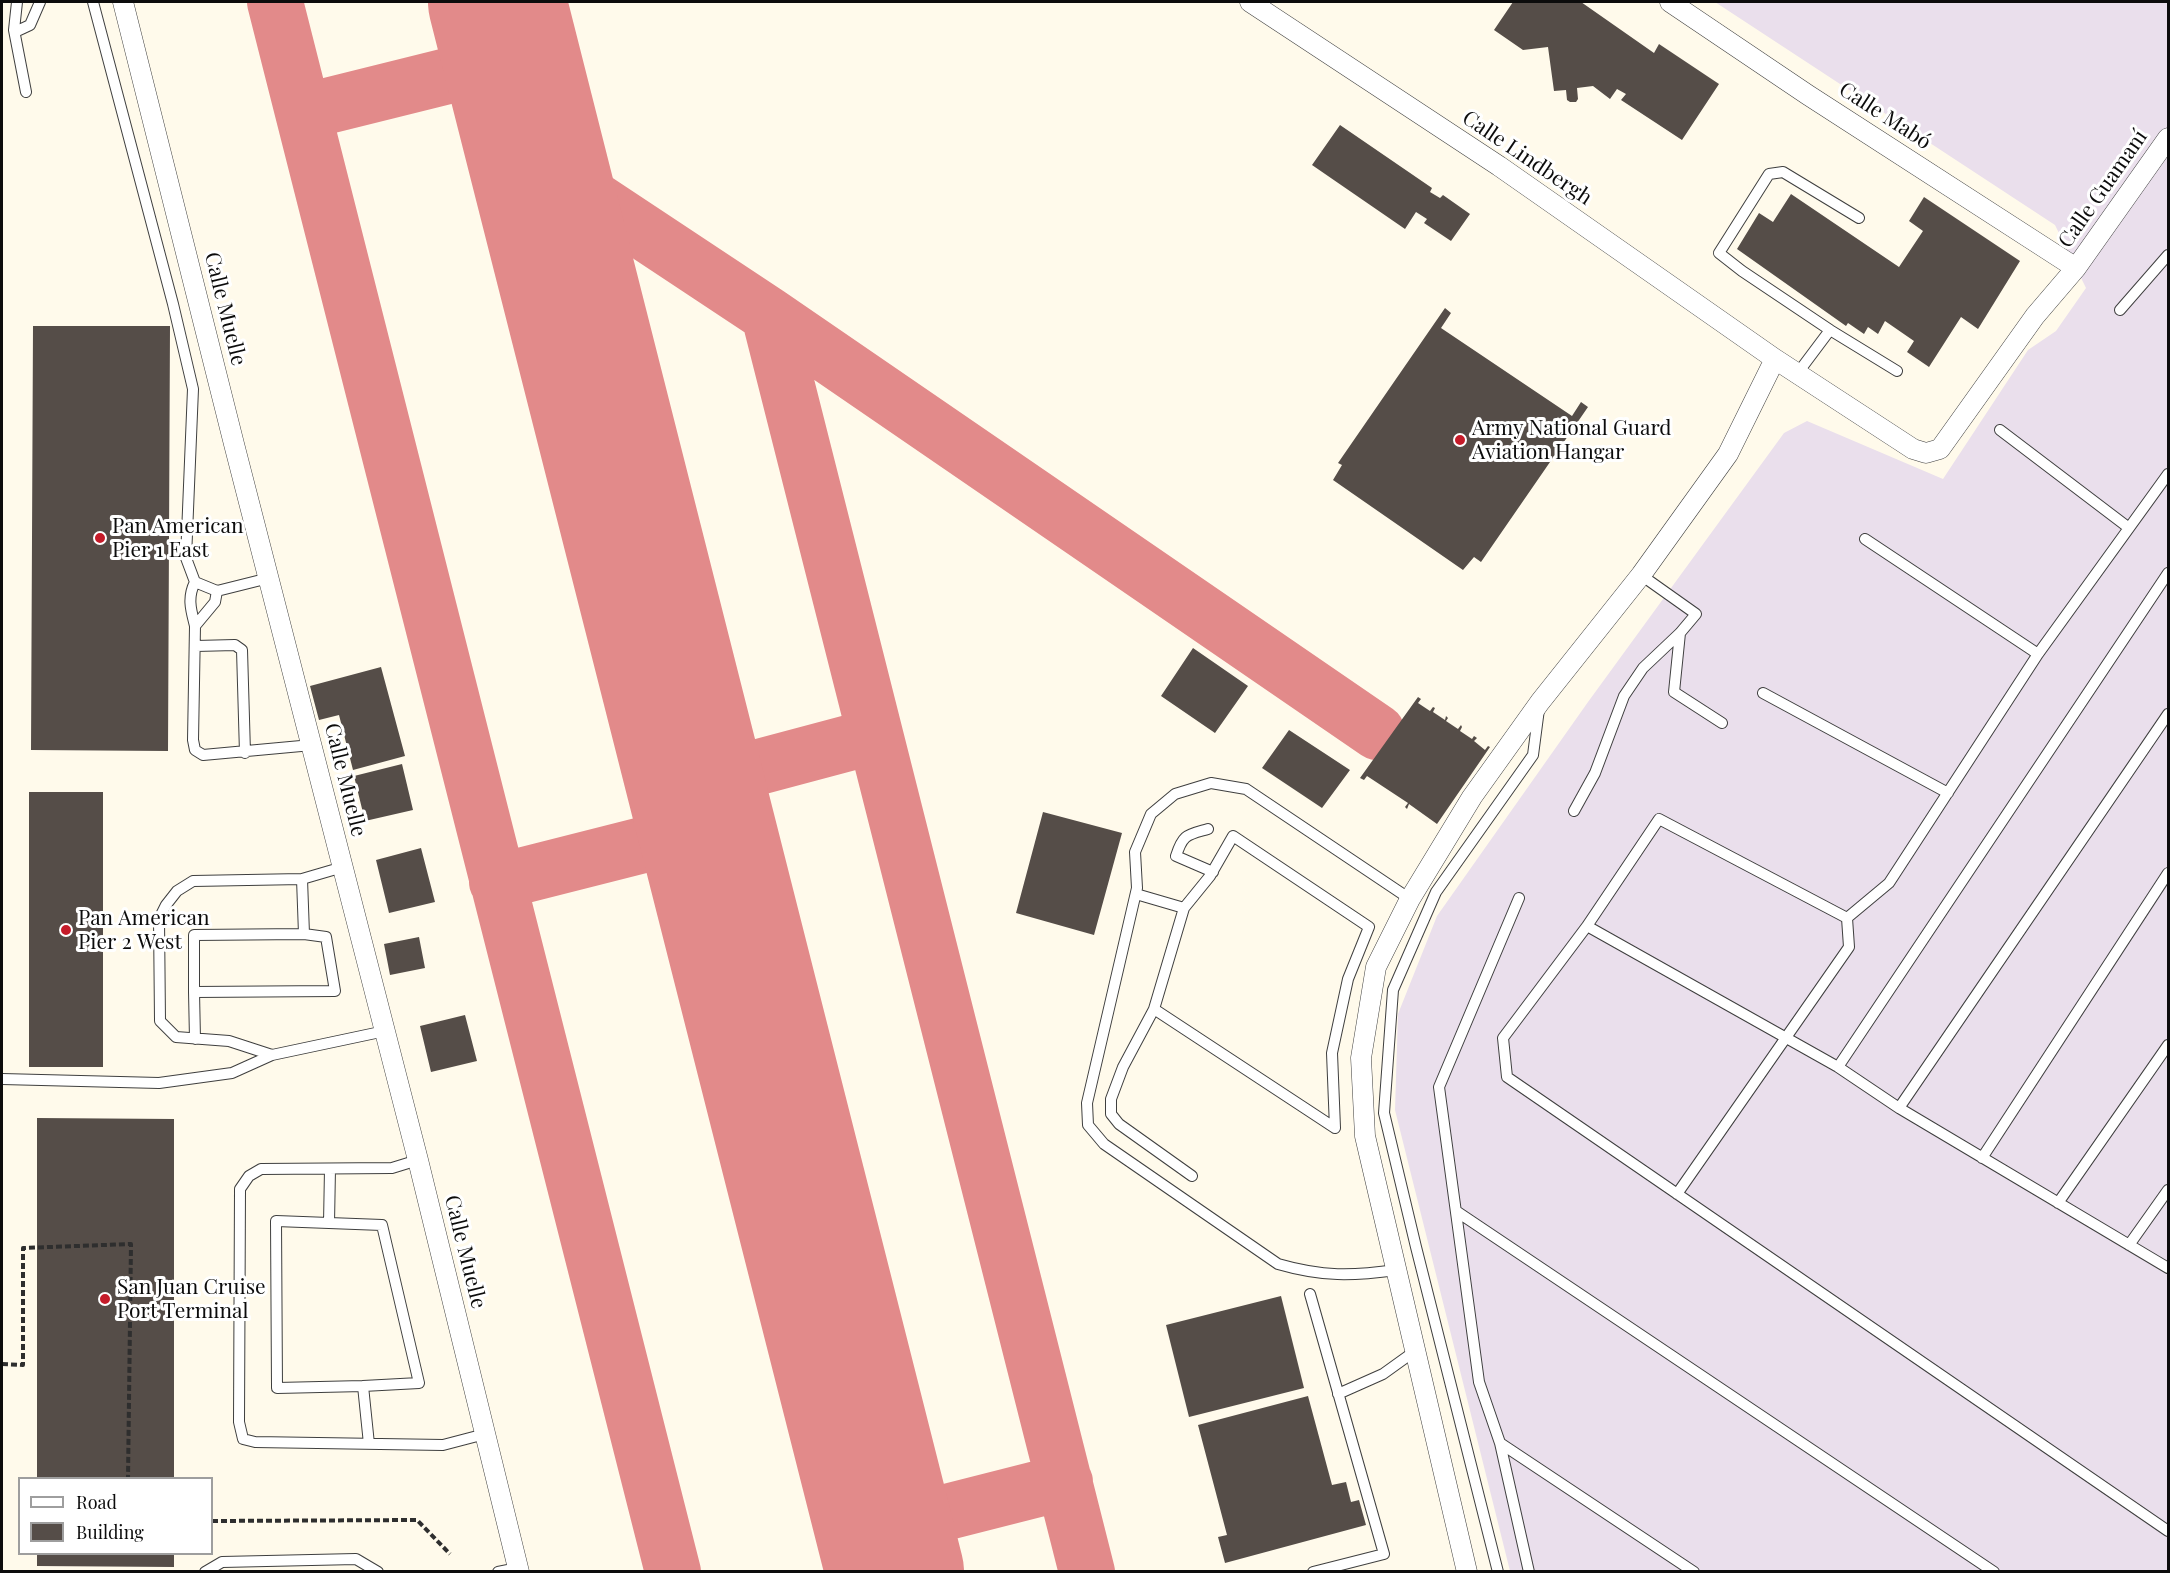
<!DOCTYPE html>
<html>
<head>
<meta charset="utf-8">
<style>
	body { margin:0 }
	#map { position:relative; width:2170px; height:1573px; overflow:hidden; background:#fffaeb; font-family:"Playfair Display",serif }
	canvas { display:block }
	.frame { position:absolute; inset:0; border:3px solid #0c0c0c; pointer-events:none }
	.legend { position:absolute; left:18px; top:1477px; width:195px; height:78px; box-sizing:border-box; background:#fff; border:2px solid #9e9e9e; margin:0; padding:8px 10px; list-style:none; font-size:18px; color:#0c0c0c }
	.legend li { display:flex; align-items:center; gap:12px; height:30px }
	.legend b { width:30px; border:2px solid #9e9e9e }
</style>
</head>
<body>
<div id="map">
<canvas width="2170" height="1573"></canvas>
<div class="frame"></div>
<ul class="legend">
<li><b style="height:8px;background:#fff"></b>Road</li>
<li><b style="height:16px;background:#554d48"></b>Building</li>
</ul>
</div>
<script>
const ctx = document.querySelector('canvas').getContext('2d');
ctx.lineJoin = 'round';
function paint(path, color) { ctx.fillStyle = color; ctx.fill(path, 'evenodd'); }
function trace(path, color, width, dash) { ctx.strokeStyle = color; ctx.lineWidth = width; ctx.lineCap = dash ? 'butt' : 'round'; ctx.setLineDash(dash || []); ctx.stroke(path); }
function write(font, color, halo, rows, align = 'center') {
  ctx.font = font + ' "Playfair Display",serif'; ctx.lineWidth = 6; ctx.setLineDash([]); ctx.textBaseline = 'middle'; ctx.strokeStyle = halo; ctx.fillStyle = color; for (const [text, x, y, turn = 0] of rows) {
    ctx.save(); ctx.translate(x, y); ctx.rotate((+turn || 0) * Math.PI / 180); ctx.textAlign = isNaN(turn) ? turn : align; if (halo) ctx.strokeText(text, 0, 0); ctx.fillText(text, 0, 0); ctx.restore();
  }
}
const industrial = new Path2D(`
	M1715 2H2168V1571H1510L1395 1110 1398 1014 1437 916 1588 702 1784 433 1807 421 1943 479 2028 350 2056 331 2086 288 2055 225Z`);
const taxiway = new Path2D(`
	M275 2 673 1572
	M303 112 512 60
	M538 162 769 315 1377 732
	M769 315 1087 1572
	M695 784 875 736
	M497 882 706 829
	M884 1528 1065 1482`);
const runway = new Path2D(`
	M497 2 895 1572`);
const building = new Path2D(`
	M1513 2H1581L1654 53 1659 44 1719 84 1682 140 1621 100 1626 94 1617 89 1610 99 1593 86 1577 88 1578 99 1576 102H1570L1567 100 1566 90 1554 91 1548 47 1523 50 1494 30Z
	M1340 125 1432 188 1430 192 1440 198 1443 195 1470 214 1451 241 1424 223 1427 219 1416 212 1405 229 1312 165Z
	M1791 194 1899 267 1923 231 1909 221 1924 197 2020 261 1978 329 1961 317 1929 367 1907 352 1914 341 1885 321 1878 334 1868 327 1864 334 1848 323 1846 326 1737 249 1759 213 1773 222Z
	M1445 308 1451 313 1441 328 1572 416 1581 402 1588 407 1481 562 1474 557 1463 570 1333 480 1342 465 1338 463Z
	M33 326H170L168 751 31 750Z
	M1193 648 1248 686 1215 733 1161 696Z
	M381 667 405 756 353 770 339 715 319 720 310 686Z
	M1418 697 1421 699 1418 703 1430 711 1433 707 1435 708 1433 712 1445 720 1446 716 1448 718 1446 721 1458 729 1461 725 1462 727 1460 731 1472 739 1474 736 1477 738 1474 741 1485 750 1488 746 1490 747 1437 824 1409 804 1407 809 1405 807 1408 803 1367 776 1364 780 1360 778Z
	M1289 730 1350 770 1322 808 1262 768Z
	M402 764 413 810 365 821 354 776Z
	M29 792H103V1067H29Z
	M1043 812 1122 833 1094 935 1016 913Z
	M421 848 435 902 389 913 376 860Z
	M419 937 425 968 390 975 384 944Z
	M465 1015 477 1061 431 1072 420 1026Z
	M37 1118 174 1119V1478H37Z
	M1281 1296 1304 1388 1189 1417 1166 1325Z
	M1308 1396 1332 1485 1346 1482 1351 1502 1359 1500 1366 1525 1225 1563 1218 1537 1227 1535 1198 1425Z
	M37 1554H174V1567L37 1566Z`);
const path = new Path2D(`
	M2 1364 23 1365V1248L131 1244 128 1478
	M212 1521 417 1520 450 1554`);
const lane = new Path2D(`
	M17 2 14 30 26 92
	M93 2 173 304 193 389 186 558 195 582 217 591 269 578
	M15 32 30 25 40 2
	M2120 310 2168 255
	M1830 330 1742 271 1719 253 1769 174 1783 172 1859 218
	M1797 374 1830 330 1897 371
	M2000 430 2129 528
	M195 582C187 598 191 610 195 626L215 602 217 591
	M195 626 193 740 195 750 203 755 312 745
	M1680 633 1674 692 1722 723
	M196 646 235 645 242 650 245 753
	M2038 654 2168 474
	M1763 693 1948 793
	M1574 811 1595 773 1624 696 1643 668 1680 633 1696 614 1641 575
	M1208 829C1187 835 1183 834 1176 856L1213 872
	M343 867 302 879 193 881 177 891 166 905 159 919 160 1021 176 1037 229 1041 272 1055 385 1031
	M302 879 304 934 194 935V992L335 991 326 937 304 934
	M1136 894 1184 908 1154 1009 1123 1067 1111 1099V1114L1119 1124 1192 1176
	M1519 898 1439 1087 1479 1382 1500 1443 1529 1572
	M1184 908 1210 876 1233 836 1369 927 1348 979 1332 1053 1335 1128
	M1847 918 1889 883 2038 654 1865 539
	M1587 926 1659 819 1847 918 1849 947 1677 1194
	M194 992 195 1039
	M1154 1009 1335 1128
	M1838 1067 2168 573
	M2 1079 159 1083 232 1073 272 1055
	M1899 1108 2168 714
	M1982 1158 2168 873
	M418 1160 392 1168 261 1169 249 1176 240 1189 239 1422 243 1439 255 1442 443 1445 485 1434
	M2058 1203 2168 1045
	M1456 1211 1994 1572
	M329 1223 330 1169
	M2129 1245 2168 1190
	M2168 1268 1899 1108 1838 1067 1587 926 1503 1038 1507 1077 2168 1531
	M1397 1270C1352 1276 1323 1277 1278 1264L1104 1144 1088 1125 1087 1103 1137 888 1135 852 1151 814 1175 794 1211 783 1246 789 1410 899
	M1310 1294 1384 1554 1313 1572
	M363 1386 277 1388 276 1221 382 1225 419 1383 363 1386 369 1444
	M1338 1394 1383 1374 1415 1351
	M1500 1443 1694 1572
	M205 1572 222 1562 356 1559 378 1572
	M498 1572 518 1568
	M1498 1572 1416 1247 1384 1113 1393 990 1436 892 1533 755 1539 709`);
const street = new Path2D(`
	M123 2 234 444 418 1160 519 1572
	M1250 2 1499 166 1775 359 1913 449 1926 453 1940 449 2035 316 2076 268 2168 138
	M1670 2 1808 95 2076 268
	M1467 1572 1365 1136 1361 1058 1376 967 1410 899 1472 797 1540 702 1641 575 1728 454 1775 359`);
const markers = [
	[1460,440,6,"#c51b29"],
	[100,538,6,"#c51b29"],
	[66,930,6,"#c51b29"],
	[105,1299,6,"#c51b29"]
];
const streetNames = [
	["Calle Mabó",1885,116,33],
	["Calle Lindbergh",1527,158,34],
	["Calle Guamaní",2103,189,-55],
	["Calle Muelle",225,309,76],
	["Calle Muelle",345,780,76],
	["Calle Muelle",465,1252,76]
];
const poiNames = [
	["Army National Guard",1472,428],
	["Aviation Hangar",1472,452],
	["Pan American",112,526],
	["Pier 1 East",112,550],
	["Pan American",78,918],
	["Pier 2 West",78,942],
	["San Juan Cruise",117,1287],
	["Port Terminal",117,1311]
];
paint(industrial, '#eadfec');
trace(taxiway, '#e28a8a', 56);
trace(runway, '#e28a8a', 138);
paint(building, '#554d48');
trace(lane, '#3f3f3f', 12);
trace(street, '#3f3f3f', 21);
trace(path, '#2e2e2e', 4, [6, 3]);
trace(lane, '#fff', 10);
trace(street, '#fff', 20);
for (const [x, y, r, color] of markers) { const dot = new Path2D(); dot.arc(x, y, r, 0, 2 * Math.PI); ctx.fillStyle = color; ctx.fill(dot); trace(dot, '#fff', 2); }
write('21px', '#0c0c0c', '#fff', streetNames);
write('21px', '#0c0c0c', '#fff', poiNames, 'left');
</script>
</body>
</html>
